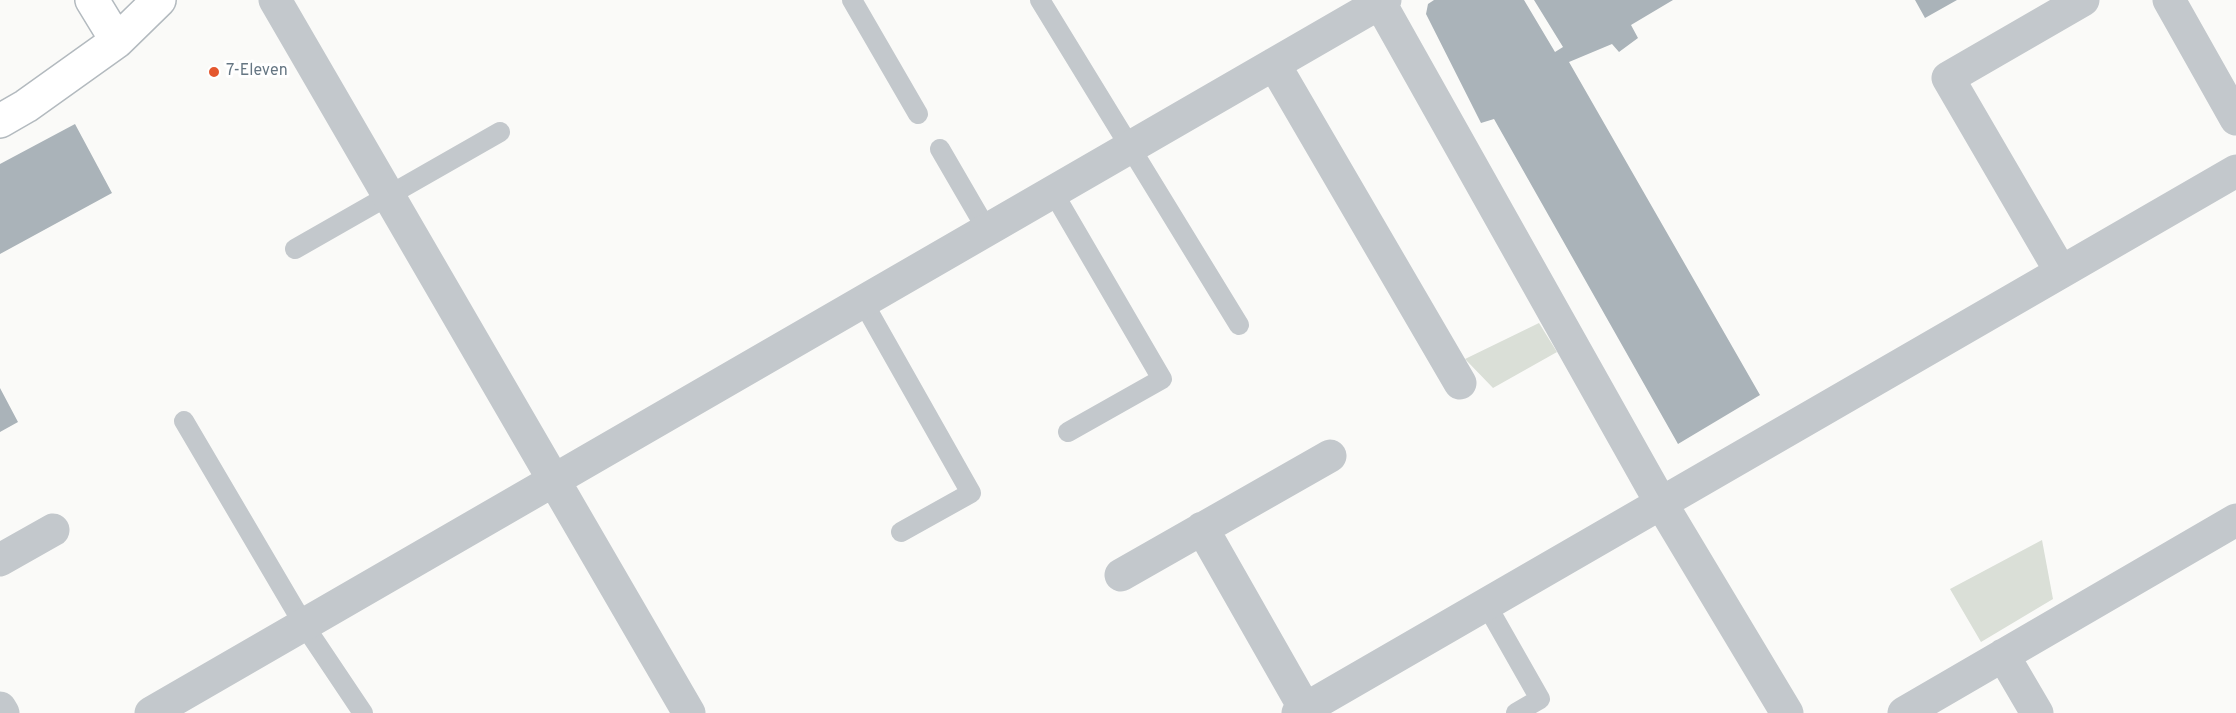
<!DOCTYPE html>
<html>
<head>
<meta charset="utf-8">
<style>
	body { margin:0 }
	canvas { display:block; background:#fafaf8 }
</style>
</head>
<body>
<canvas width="2236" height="713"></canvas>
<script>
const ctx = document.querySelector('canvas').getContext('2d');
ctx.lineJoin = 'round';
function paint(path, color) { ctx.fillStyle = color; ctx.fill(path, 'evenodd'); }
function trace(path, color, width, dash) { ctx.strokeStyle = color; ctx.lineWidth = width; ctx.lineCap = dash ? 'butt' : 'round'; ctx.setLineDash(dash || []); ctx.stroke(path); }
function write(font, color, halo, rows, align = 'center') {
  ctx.font = font + ' Overpass,sans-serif'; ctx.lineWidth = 6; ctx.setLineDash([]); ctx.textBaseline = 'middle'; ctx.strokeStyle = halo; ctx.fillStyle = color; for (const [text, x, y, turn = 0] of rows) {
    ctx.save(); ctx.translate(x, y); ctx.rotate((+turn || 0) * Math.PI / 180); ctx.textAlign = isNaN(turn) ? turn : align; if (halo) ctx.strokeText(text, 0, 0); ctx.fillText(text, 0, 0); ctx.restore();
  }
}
const green = new Path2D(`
	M1539 323 1557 352 1493 388 1465 359Z
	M2042 540 2053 599 1981 642 1950 589Z`);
const building = new Path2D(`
	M1434 0H1524L1555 52 1563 47 1534 0H1673L1631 25 1638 38 1619 52 1612 44 1569 62 1760 395 1678 444 1494 119 1481 123 1426 14 1428 4Z
	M1915 0H1957L1925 18Z
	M75 124 112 193 0 254V164Z
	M0 388 18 422 0 432Z`);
const lane = new Path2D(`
	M852 0 918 114
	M1040 0 1239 325
	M940 149 987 230
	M1053 192 1162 379 1068 432
	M295 249 500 132
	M863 302 971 493 901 532
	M184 421 304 625 363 713
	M1486 604 1540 699 1516 713`);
const street = new Path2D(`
	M275 0 689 713
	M2169 0 2236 119
	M1380 3 1661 503 1787 713
	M1274 64 1460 383
	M2061 272 1948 78 2083 0
	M1202 528 1305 709
	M0 560 53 530
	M1121 575 1330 456
	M2003 655 2037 713
	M0 708 3 713
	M151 713 1385 0
	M1298 713 2236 171
	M1904 713 2236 520`);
const secondary = new Path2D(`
	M92 0 117 41
	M0 121 26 106 117 41 159 0`);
const markers = [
	[214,72,6,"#e4572e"]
];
const poiNames = [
	["7-Eleven",226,72]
];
paint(green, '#dadfd7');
paint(building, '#aab3b9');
trace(secondary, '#b3babf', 36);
trace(lane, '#c3c8cc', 20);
trace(street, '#c3c8cc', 33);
trace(secondary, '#fff', 33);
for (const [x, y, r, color] of markers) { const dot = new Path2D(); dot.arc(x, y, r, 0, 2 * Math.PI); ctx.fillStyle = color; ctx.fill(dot); trace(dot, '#fff', 2); }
write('16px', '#657683', '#fff', poiNames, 'left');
</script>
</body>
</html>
